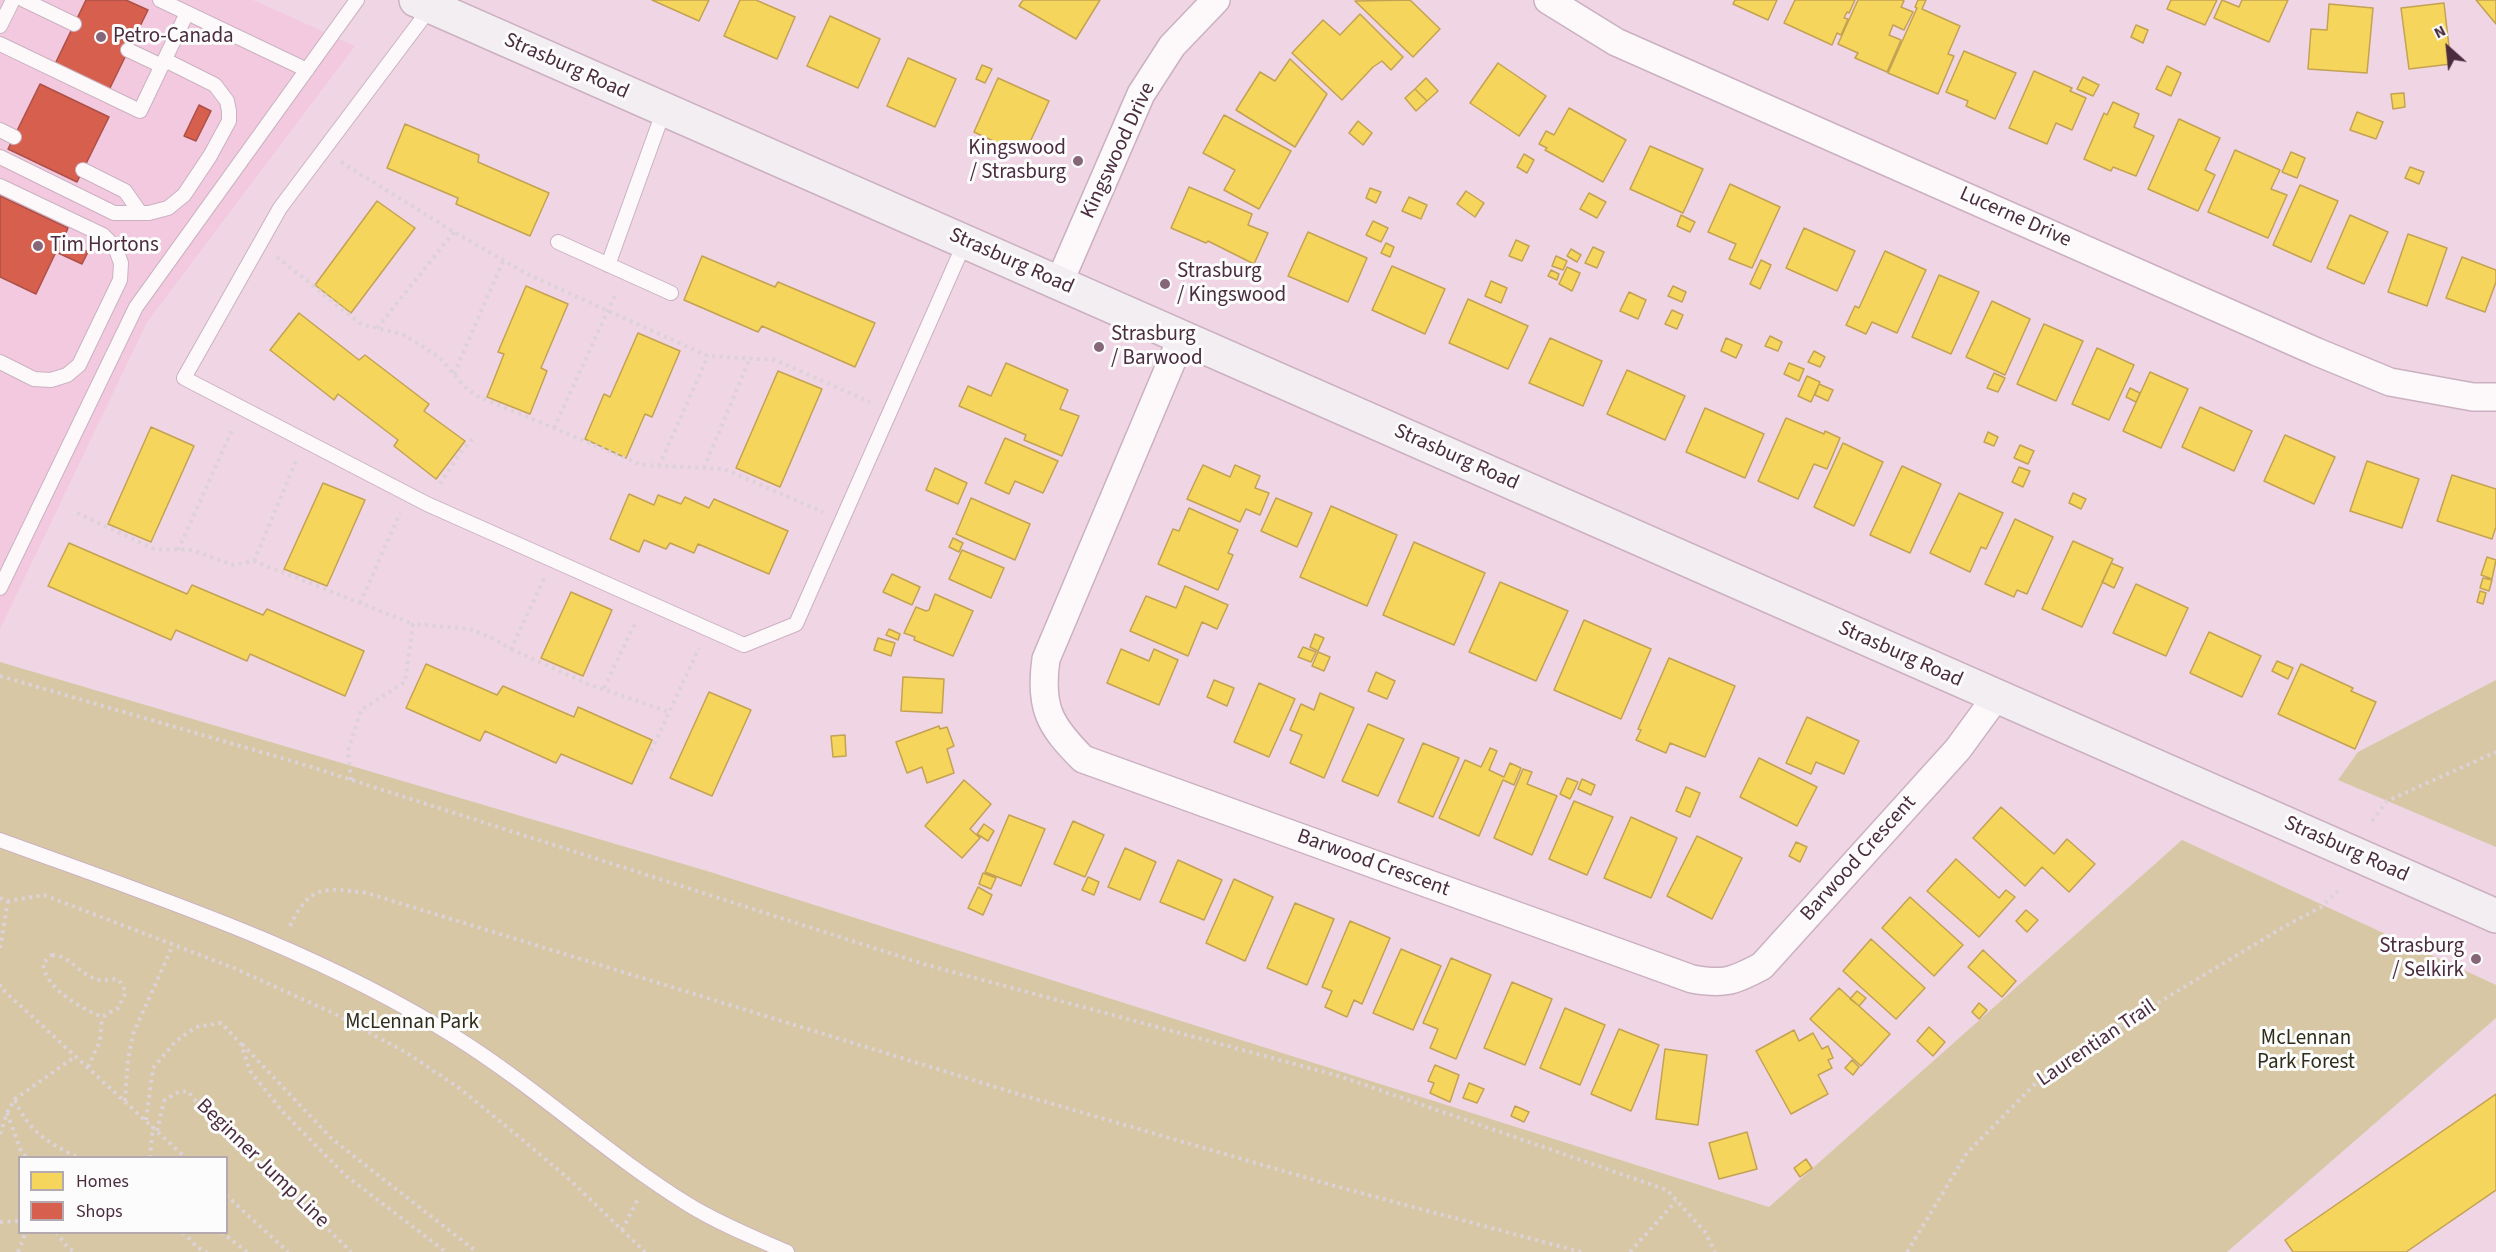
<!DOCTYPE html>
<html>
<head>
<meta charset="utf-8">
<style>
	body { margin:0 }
	#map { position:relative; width:2496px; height:1252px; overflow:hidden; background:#f0d5e4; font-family:"Source Sans 3",sans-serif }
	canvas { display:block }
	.legend { position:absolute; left:18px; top:1156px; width:210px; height:78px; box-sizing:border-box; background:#fcfcfc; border:2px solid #b5a9b0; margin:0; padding:8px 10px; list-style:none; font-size:18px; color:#4b2c3e }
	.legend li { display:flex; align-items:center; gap:12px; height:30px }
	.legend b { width:30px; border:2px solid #b5a9b0 }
	.north { position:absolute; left:2418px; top:18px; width:60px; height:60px; -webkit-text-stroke:4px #fcfcfc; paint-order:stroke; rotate:333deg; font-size:16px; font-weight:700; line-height:24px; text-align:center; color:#4b2c3e }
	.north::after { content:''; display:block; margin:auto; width:21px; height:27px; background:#4b2c3e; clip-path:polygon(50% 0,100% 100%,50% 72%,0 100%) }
</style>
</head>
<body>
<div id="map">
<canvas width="2496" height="1252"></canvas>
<ul class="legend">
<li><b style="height:16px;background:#f6d55c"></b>Homes</li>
<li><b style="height:16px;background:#d6604d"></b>Shops</li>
</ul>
<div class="north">N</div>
</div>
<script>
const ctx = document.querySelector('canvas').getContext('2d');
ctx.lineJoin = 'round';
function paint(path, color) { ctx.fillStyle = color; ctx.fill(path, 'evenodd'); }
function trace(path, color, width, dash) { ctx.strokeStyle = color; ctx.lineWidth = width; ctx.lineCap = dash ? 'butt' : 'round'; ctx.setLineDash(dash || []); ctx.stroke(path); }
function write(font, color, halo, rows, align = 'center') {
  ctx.font = font + ' "Source Sans 3",sans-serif'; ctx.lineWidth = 6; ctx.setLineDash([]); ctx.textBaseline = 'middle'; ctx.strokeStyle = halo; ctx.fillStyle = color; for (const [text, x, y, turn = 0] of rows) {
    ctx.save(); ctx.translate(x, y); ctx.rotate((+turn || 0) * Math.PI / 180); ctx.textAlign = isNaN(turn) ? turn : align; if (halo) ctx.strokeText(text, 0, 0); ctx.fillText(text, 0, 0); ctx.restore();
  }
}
const built = new Path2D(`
	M0 0H253L355 46 147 322 0 629Z`);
const green = new Path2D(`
	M0 662 707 871 1769 1207 2182 840 2496 985V1018L2227 1252H0ZM20 1158H226V1232H20Z
	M2496 680V847L2338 780 2358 752Z`);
const homes = new Path2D(`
	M652 0H709L699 21Z
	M740 0H756L795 17 777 59 724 36Z
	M1023 0H1100L1076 39 1019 6Z
	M1410 0 1440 29 1413 57 1355 1Z
	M1735 0H1777L1768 20 1733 4Z
	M1795 0H1855L1849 13 1847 12 1844 18 1848 19 1841 35 1837 33 1832 45 1784 23Z
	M1858 0H1902L1904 1 1901 7 1913 12 1904 30 1893 25 1889 35 1901 40 1887 72 1855 58 1858 53 1838 44Z
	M1918 0H1926L1922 9 1960 26 1948 54 1954 56 1938 94 1888 73 1917 8 1915 7Z
	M2171 0H2217L2205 25 2167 9Z
	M2222 0 2239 7 2242 0H2288L2269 42 2214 18Z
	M2476 0H2496V24Z
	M2444 3 2451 64 2409 69 2401 8Z
	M2329 4 2373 8 2367 73 2308 69 2311 29 2327 30Z
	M1360 14 1403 57 1391 70 1382 61 1373 67 1342 100 1292 53 1323 20 1340 35Z
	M830 16 880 39 858 88 807 66Z
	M2136 25 2148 30 2143 43 2131 37Z
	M1964 51 2016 73 1995 119 1966 106 1968 101 1946 92Z
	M908 58 956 79 935 127 887 106Z
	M1290 59 1327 94 1295 147 1236 110 1260 72 1275 81Z
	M1498 63 1546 96 1519 136 1470 103Z
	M982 65 992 69 985 83 976 79Z
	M2167 66 2181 73 2171 96 2156 89Z
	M2034 71 2072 88 2070 91 2086 98 2072 130 2056 123 2047 144 2009 128Z
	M2083 77 2099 85 2093 96 2077 89Z
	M998 78 1049 101 1024 155 974 132Z
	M1426 78 1438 91 1427 101 1415 89Z
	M1415 89 1427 101 1416 111 1405 98Z
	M2404 93 2405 107 2393 109 2391 94Z
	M2113 102 2139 114 2134 127 2154 136 2136 176 2113 167 2111 171 2084 159 2104 113 2107 115Z
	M1569 108 1626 140 1603 182 1545 150 1547 148 1539 144 1546 131 1554 135Z
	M2357 112 2383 122 2376 139 2350 130Z
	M1224 115 1291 151 1259 209 1224 190 1235 170 1203 153Z
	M2179 119 2220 138 2205 170 2215 175 2198 211 2148 189Z
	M1358 121 1372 133 1363 145 1349 133Z
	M405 124 479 155 478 162 549 193 530 236 456 204 458 198 387 168Z
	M1650 146 1703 169 1683 213 1630 189Z
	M2235 150 2280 170 2271 189 2287 195 2268 238 2208 212Z
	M2291 152 2305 158 2297 178 2282 172Z
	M1524 154 1534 160 1527 173 1517 167Z
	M2410 167 2424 172 2419 184 2405 178Z
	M1730 184 1780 207 1752 268 1729 259 1736 244 1708 232Z
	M2300 185 2338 201 2311 262 2273 245Z
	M1189 187 1252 214 1248 225 1268 233 1254 264 1208 241 1206 243 1171 228Z
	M1370 188 1381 192 1376 203 1366 198Z
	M1466 191 1484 203 1475 217 1457 204Z
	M1589 193 1606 202 1597 218 1580 209Z
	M1409 197 1427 205 1421 219 1402 211Z
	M377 201 415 228 351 313 315 285Z
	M1681 215 1695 222 1690 232 1677 226Z
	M2350 215 2388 232 2364 284 2327 268Z
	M1373 221 1388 228 1381 242 1366 235Z
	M1804 228 1855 251 1837 291 1786 268Z
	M1308 232 1367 258 1348 302 1288 276Z
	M2408 234 2447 248 2427 306 2388 292Z
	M1516 240 1529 246 1522 261 1509 256Z
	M1386 243 1394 247 1390 257 1381 253Z
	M1593 247 1604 252 1597 268 1585 263Z
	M1571 249 1581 255 1577 262 1567 256Z
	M1885 251 1926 270 1897 333 1872 322 1866 334 1846 325 1855 306 1859 308Z
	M702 256 775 287 778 282 875 323 855 367 762 326 758 332 684 300Z
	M1556 256 1567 261 1563 270 1552 266Z
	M2462 257 2496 270V282L2485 312 2446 298Z
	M1761 260 1771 265 1760 289 1750 284Z
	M1392 266 1445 289 1425 334 1372 310Z
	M1567 267 1580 273 1572 291 1559 284Z
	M1551 270 1559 274 1557 280 1548 276Z
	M1939 275 1979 292 1951 354 1912 337Z
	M1491 281 1507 288 1501 303 1485 296Z
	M526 286 568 304 541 368 547 371 530 414 487 397 504 354 498 352Z
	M1673 286 1686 292 1682 302 1668 296Z
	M1629 292 1646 300 1638 319 1620 311Z
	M1468 299 1528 326 1508 369 1449 343Z
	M1992 301 2030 319 2005 375 1966 357Z
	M1672 310 1683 315 1677 329 1665 324Z
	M299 313 359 360 365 355 429 404 424 411 465 441 436 479 394 446 398 440 338 394 334 400 270 350Z
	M2044 324 2083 341 2056 401 2017 384Z
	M638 333 680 351 652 417 645 414 626 458 585 439 604 394 610 397Z
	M1770 336 1782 342 1778 351 1765 346Z
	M1550 338 1602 361 1583 406 1529 383Z
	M1726 338 1742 345 1736 358 1721 351Z
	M2097 348 2134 365 2109 420 2072 404Z
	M1814 351 1825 357 1820 367 1808 362Z
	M1006 363 1068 390 1060 409 1079 416 1062 456 1024 440 1026 435 959 406 968 386 991 396Z
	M1789 363 1804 369 1799 381 1784 374Z
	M1627 370 1685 396 1665 440 1607 414Z
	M778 371 822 389 780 487 736 468Z
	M2150 372 2188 389 2161 448 2123 431Z
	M1994 373 2005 378 1998 392 1987 388Z
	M1807 376 1820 382 1811 402 1798 396Z
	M1819 384 1833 390 1828 401 1815 395Z
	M2130 388 2140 393 2136 402 2126 397Z
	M2200 407 2252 431 2234 471 2182 447Z
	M1705 408 1764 434 1745 478 1686 452Z
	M1786 418 1824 434 1825 431 1840 438 1827 469 1814 464 1798 499 1758 481Z
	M151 427 194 446 151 542 108 524Z
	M1988 432 1998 437 1994 446 1984 442Z
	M2285 435 2335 457 2314 504 2264 481Z
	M1005 438 1058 461 1043 493 1015 481 1009 494 985 483Z
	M1843 443 1883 462 1854 526 1814 507Z
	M2020 445 2034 451 2028 464 2014 458Z
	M2367 461 2419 479 2402 528 2350 511Z
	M1203 465 1230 477 1235 465 1260 476 1255 488 1269 493 1260 515 1246 509 1240 522 1187 499Z
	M1902 466 1941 484 1910 553 1870 535Z
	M2019 467 2030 471 2023 487 2012 482Z
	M935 468 967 483 958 504 926 490Z
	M2452 475 2496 489V527L2492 539 2437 521Z
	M323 483 365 500 327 586 284 569Z
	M1959 493 2003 513 1986 549 1981 547 1970 572 1930 553Z
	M2073 493 2086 499 2081 509 2069 503Z
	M629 494 654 505 658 495 681 504 685 497 709 508 714 499 788 531 769 574 698 544 694 553 670 543 666 549 644 540 639 552 610 539Z
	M971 498 1030 524 1015 560 956 534Z
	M1276 498 1312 513 1297 547 1261 531Z
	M1331 506 1397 535 1367 606 1300 577Z
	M1189 508 1238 530 1228 553 1233 555 1218 590 1158 564 1173 529 1179 531Z
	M2015 519 2053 537 2027 594 2017 590 2014 597 1985 584Z
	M953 538 963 543 959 552 949 547Z
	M2073 541 2113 559 2082 627 2042 609Z
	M1414 542 1485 573 1454 645 1383 615Z
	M69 543 187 594 192 585 263 615 267 609 364 651 345 696 250 654 247 661 176 630 171 640 48 586Z
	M962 550 1004 568 991 598 949 579Z
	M2487 557 2496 560 2492 579 2481 575Z
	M2111 563 2123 568 2114 588 2102 582Z
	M892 574 920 587 912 605 883 592Z
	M2483 578 2492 580 2489 591 2480 588Z
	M1500 582 1568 611 1536 681 1469 652Z
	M2136 584 2188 608 2166 656 2113 633Z
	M1185 586 1228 605 1217 629 1202 622 1188 656 1130 631 1146 596 1176 608Z
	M2480 591 2486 593 2483 604 2477 602Z
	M571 592 612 610 583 676 541 658Z
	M935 594 973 611 953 656 914 640 915 637 904 633 916 607 926 611 929 610Z
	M1584 620 1651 649 1621 719 1554 690Z
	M889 629 900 634 898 640 886 635Z
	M2209 632 2261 656 2242 697 2190 673Z
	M1315 634 1324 638 1318 651 1310 647Z
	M878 638 895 643 891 656 874 650Z
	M1303 647 1316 652 1311 662 1298 657Z
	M1121 649 1149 661 1154 649 1178 660 1159 705 1107 683Z
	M1318 652 1330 657 1324 671 1312 666Z
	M1669 658 1735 686 1705 757 1670 743 1666 753 1636 740 1641 730 1638 729Z
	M2277 661 2293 668 2288 679 2272 671Z
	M426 664 497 695 503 686 574 717 578 707 652 740 632 784 561 754 556 763 485 731 480 741 406 708Z
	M2301 664 2353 688 2351 691 2376 702 2355 749 2278 714Z
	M1376 672 1395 681 1387 699 1368 691Z
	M903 677 944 679 942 713 901 711Z
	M1214 680 1234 688 1227 706 1207 697Z
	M1259 683 1295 699 1269 757 1234 742Z
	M709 692 751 710 712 796 670 778Z
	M1320 693 1354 708 1324 778 1290 763 1302 735 1290 730 1301 704 1314 710Z
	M1807 717 1859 741 1844 774 1816 762 1811 774 1786 763Z
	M1368 724 1404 739 1378 796 1342 781Z
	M939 726 940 729 947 727 954 746 947 749 954 773 927 783 922 767 907 773 896 742Z
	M845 735 846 756 833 757 831 736Z
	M1423 743 1459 758 1433 817 1398 802Z
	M1490 748 1497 751 1489 770 1504 777 1510 763 1521 768 1514 785 1503 780 1479 836 1439 818 1465 760 1481 767Z
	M1759 758 1817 787 1797 826 1740 797Z
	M1523 769 1532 772 1527 784 1557 796 1532 855 1494 838Z
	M1567 778 1578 782 1570 799 1560 794Z
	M1582 779 1595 785 1591 795 1578 789Z
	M964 780 991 804 970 829 980 838 962 858 925 826Z
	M1686 787 1700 793 1690 817 1676 811Z
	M1574 801 1613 817 1587 875 1549 859Z
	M2001 807 2054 854 2067 839 2095 864 2069 892 2042 867 2025 886 1973 838Z
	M1009 815 1045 829 1021 886 985 872Z
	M1631 817 1677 838 1651 898 1604 878Z
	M1073 821 1104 835 1085 877 1054 864Z
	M984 824 994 831 988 841 977 834Z
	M1697 836 1742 858 1712 919 1667 896Z
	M1796 842 1807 847 1800 862 1789 856Z
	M1125 848 1156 862 1140 900 1108 887Z
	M1956 859 1999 898 2006 890 2015 897 1979 937 1927 891Z
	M1178 860 1222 880 1204 920 1160 902Z
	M983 873 996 878 991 889 979 884Z
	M1088 877 1099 882 1094 895 1082 890Z
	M1234 879 1273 897 1245 961 1206 943Z
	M978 887 992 895 983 915 968 908Z
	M1910 897 1963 945 1934 976 1882 928Z
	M1295 903 1334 919 1307 985 1267 968Z
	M2026 910 2038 920 2027 932 2016 921Z
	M1350 921 1390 938 1362 1004 1354 1000 1347 1017 1325 1007 1332 991 1322 987Z
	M1871 939 1925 988 1896 1019 1843 971Z
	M1401 949 1441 966 1413 1030 1373 1013Z
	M1983 950 2016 981 2002 997 1968 967Z
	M1451 958 1491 975 1456 1059 1430 1048 1438 1029 1423 1023Z
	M1512 982 1552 999 1525 1065 1484 1048Z
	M1839 988 1890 1034 1861 1066 1810 1019Z
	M1857 991 1866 998 1859 1006 1850 999Z
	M1979 1003 1987 1010 1979 1019 1972 1012Z
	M1565 1008 1605 1025 1580 1085 1540 1068Z
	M1929 1027 1945 1042 1933 1056 1917 1041Z
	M1619 1029 1659 1045 1631 1111 1591 1094Z
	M1794 1030 1799 1041 1813 1033 1822 1049 1828 1046 1833 1058 1828 1060 1832 1068 1818 1075 1828 1094 1791 1114 1756 1051Z
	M1665 1049 1707 1055 1698 1125 1656 1119Z
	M1852 1060 1859 1067 1853 1075 1845 1068Z
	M1435 1065 1459 1075 1450 1102 1430 1093 1434 1083 1428 1081Z
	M1469 1083 1484 1089 1477 1103 1463 1098Z
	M2496 1094V1190L2406 1252H2293L2285 1240Z
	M1515 1106 1529 1112 1524 1122 1511 1116Z
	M1747 1132 1757 1169 1719 1179 1709 1143Z
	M1806 1159 1812 1168 1800 1177 1794 1168Z`);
const shops = new Path2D(`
	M86 0H126L148 10 109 90 55 64Z
	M40 84 109 117 77 182 8 149Z
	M199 105 211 111 196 141 184 136Z
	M0 196 68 228 63 240 88 252 82 264 56 252 36 294 0 277Z`);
const path = new Path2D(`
	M341 162 454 232 529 275 708 356 775 360 870 402
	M277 257 361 324 404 335 439 357 465 387 477 396 642 465 724 469 823 512
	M377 328 454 232
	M454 374 503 261
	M554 428 616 293
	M659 466 708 356
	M704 468 750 358
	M440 484 460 453 474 437
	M77 513 154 549 192 550 233 565 254 561 413 624
	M178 550 233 428
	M254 561 296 461
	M360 603 400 513
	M511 649 588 684 669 712
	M0 676 302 764 927 965 1339 1076 1667 1190 1705 1232 1715 1252
	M604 688 636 621
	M651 751 699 648
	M351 780 348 751 361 710 405 682 413 624 470 629 494 639 511 649 544 579
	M2372 821 2387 801 2496 752
	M0 898 8 901 44 895 234 968 333 1013 407 1053 459 1088 512 1131 569 1179 645 1252
	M290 926C311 883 325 888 367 893L1015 1093 1335 1186 1581 1252
	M0 948 8 901
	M52 955C70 955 81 976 99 980 106 981 112 978 119 980L126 992 118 1008 102 1017C81 1008 45 989 43 963Z
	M0 984V987L186 1158
	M242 1044 333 1140 477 1252
	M88 1067 100 1041 102 1017
	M15 1100C29 1132 48 1143 79 1158
	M125 1101 128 1060 133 1034 173 945
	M7 1113 21 1151 27 1158
	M146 1120 153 1068 175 1042 196 1027 221 1023 241 1044 250 1071 283 1112 345 1175 446 1252
	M157 1131 164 1101 176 1093 188 1091C216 1129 252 1159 287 1190 309 1210 330 1231 351 1252
	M0 1134 7 1113 15 1099 76 1056
	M150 1158 153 1126
	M226 1195 288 1252
	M0 1222 20 1221
	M622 1230 638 1199
	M56 1232 68 1248 75 1252
	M183 1232 198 1248 207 1252
	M221 1232 247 1252
	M18 1252 26 1232
	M1630 1252 1676 1201
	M1907 1252 1967 1153 2036 1083 2123 1024 2282 928 2321 907 2338 891`);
const lane = new Path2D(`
	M24 0 74 24
	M160 0 307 70
	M431 7 280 208 184 378 427 504 708 629 744 645 796 624 965 242
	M0 26 13 0
	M0 44 140 111 187 13
	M128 50 162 66
	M0 130 14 137
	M0 157 114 213H149L168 208 184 195 210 156 229 121V111L227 101 215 85 165 60
	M83 170 125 191 139 211
	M0 186 103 235 115 247 121 263 120 280 79 365 67 375 51 380 34 379 0 362
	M558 242 671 293
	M608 265 664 110
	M0 588 136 307 357 0
	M0 840C156 897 316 949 457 1038 538 1089 608 1155 689 1205 720 1224 755 1238 787 1252`);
const street = new Path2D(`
	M1548 0 1616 42 2317 352 2390 382 2473 397H2496
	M1059 283 1141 94 1172 46 1216 0
	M1182 337 1046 659C1039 708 1050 726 1083 759L1692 979C1724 985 1734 981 1762 966L1958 749 1996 697`);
const secondary = new Path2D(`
	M416 0 2496 916`);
const markers = [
	[101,37,6,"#856778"],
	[1078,161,6,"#856778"],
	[38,246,6,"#856778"],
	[1165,284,6,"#856778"],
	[1099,347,6,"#856778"],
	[2476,959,6,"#856778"]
];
const poiNames = [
	["Petro-Canada",113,37],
	["Kingswood",1066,149,"right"],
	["/ Strasburg",1066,173,"right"],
	["Tim Hortons",50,246],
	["Strasburg",1177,272],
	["/ Kingswood",1177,296],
	["Strasburg",1111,335],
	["/ Barwood",1111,359],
	["Strasburg",2464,947,"right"],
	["/ Selkirk",2464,971,"right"]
];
const streetNames = [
	["Strasburg Road",566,67,24],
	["Kingswood Drive",1119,151,-65],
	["Lucerne Drive",2015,218,24],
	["Strasburg Road",1011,262,24],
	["Strasburg Road",1456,458,24],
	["Strasburg Road",1900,655,24],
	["Strasburg Road",2346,850,24],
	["Barwood Crescent",1859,859,-48],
	["Barwood Crescent",1373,864,20],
	["Laurentian Trail",2097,1044,-34],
	["Beginner Jump Line",262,1164,44]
];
const parkNames = [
	["McLennan Park",412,1023],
	["McLennan",2306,1039],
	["Park Forest",2306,1063]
];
paint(built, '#f3c9e0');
paint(green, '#d7c7a4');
paint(homes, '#f6d55c');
trace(homes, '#c3a253', 1.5);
paint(shops, '#d6604d');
trace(shops, '#ac5048', 1.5);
trace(lane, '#cbb1c0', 16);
trace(street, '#cbb1c0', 30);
trace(secondary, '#cbb1c0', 36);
trace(path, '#dcd2d7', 4, [3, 4.5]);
trace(lane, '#fdf9fb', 14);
trace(street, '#fdf9fb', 27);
trace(secondary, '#f2eef2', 33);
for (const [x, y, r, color] of markers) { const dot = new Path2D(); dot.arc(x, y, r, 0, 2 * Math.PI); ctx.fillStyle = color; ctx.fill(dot); trace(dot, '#fcfcfc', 2); }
write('21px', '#4b2c3e', '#fcfcfc', poiNames, 'left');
write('21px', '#4b2c3e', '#fcfcfc', streetNames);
write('21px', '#2f2d18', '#fcfcfc', parkNames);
</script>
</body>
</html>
